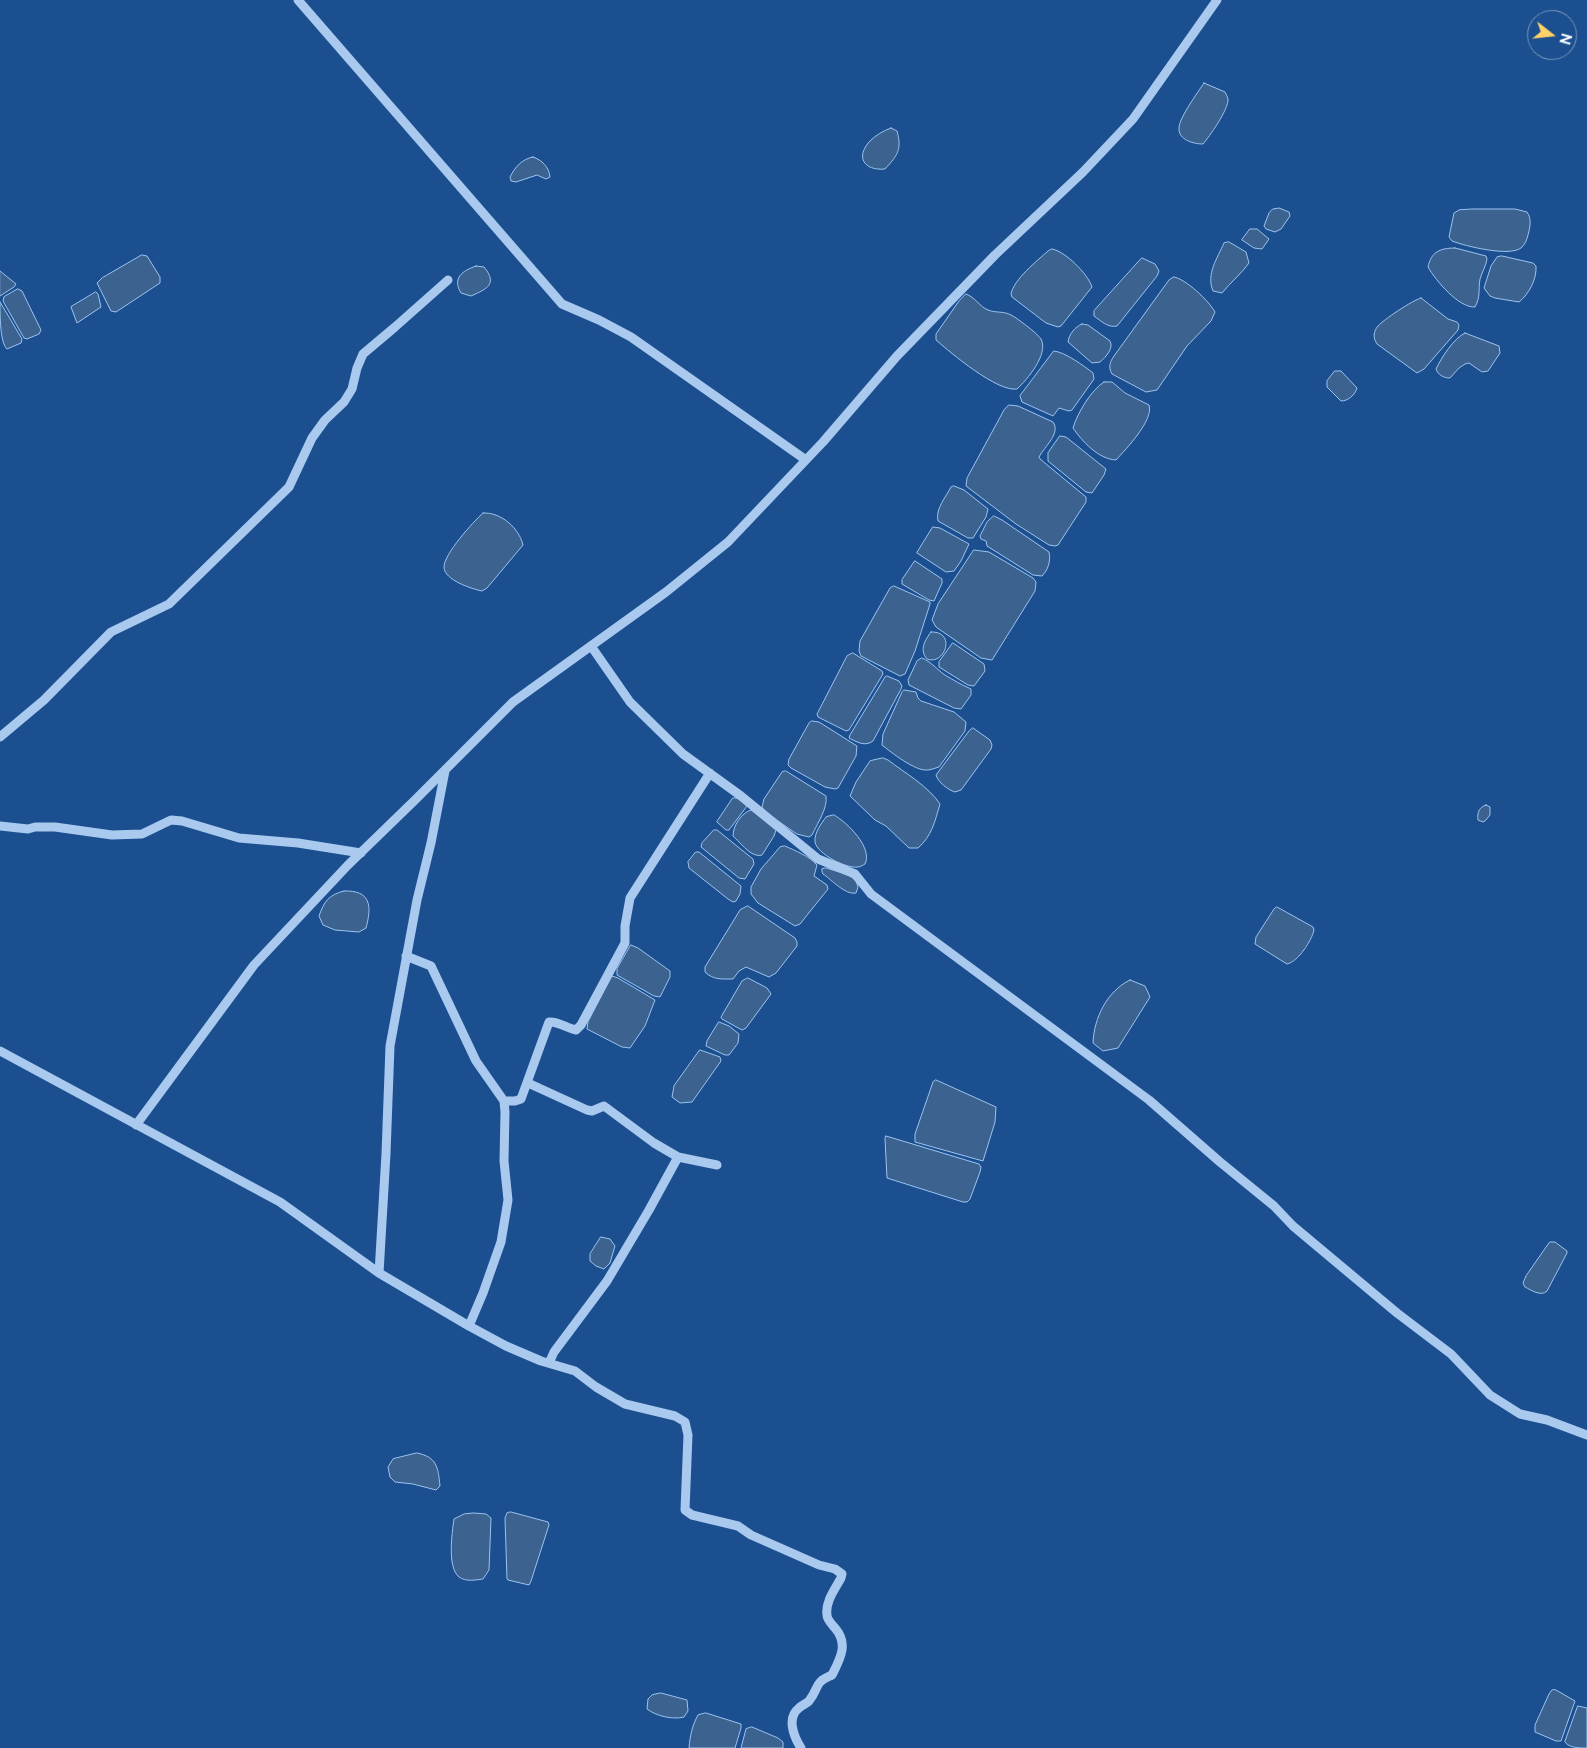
<!DOCTYPE html>
<html>
<head>
<meta charset="utf-8">
<style>
	body { margin:0 }
	#map { position:relative; width:1587px; height:1748px; overflow:hidden; background:#1b4f8f; font-family:Raleway,sans-serif }
	canvas { display:block }
	.north { position:absolute; left:1527px; top:10px; width:50px; height:50px; box-sizing:border-box; background:#1b4f8f; border:1px solid #7695bc; border-radius:50%; rotate:106deg; font-size:14px; font-weight:700; line-height:20px; text-align:center; color:#fff }
	.north::after { content:''; display:block; margin:auto; width:18px; height:22px; background:#ffd166; clip-path:polygon(50% 0,100% 100%,50% 72%,0 100%) }
</style>
</head>
<body>
<div id="map">
<canvas width="1587" height="1748"></canvas>
<div class="north">N</div>
</div>
<script>
const ctx = document.querySelector('canvas').getContext('2d');
ctx.lineJoin = 'round';
function paint(path, color) { ctx.fillStyle = color; ctx.fill(path, 'evenodd'); }
function trace(path, color, width, dash) { ctx.strokeStyle = color; ctx.lineWidth = width; ctx.lineCap = dash ? 'butt' : 'round'; ctx.setLineDash(dash || []); ctx.stroke(path); }
const water = new Path2D(`
	M1204 83 1225 92C1226 94 1227 96 1228 99 1229 109 1209 137 1203 144 1194 144 1178 140 1179 128 1179 118 1198 92 1204 83Z
	M891 128 897 131C902 149 898 155 885 169 864 171 855 157 870 141 876 135 883 131 891 128Z
	M533 157C542 160 549 167 550 177L546 179 537 175 516 182 511 181 510 177C515 167 522 159 533 157Z
	M1273 209 1279 208 1289 212 1290 216 1281 229 1275 232 1266 229 1264 226 1269 213Z
	M1472 209H1515L1527 212C1532 219 1530 227 1528 235 1527 239 1525 245 1521 248 1509 257 1465 246 1452 241L1449 237 1454 213 1459 210Z
	M1250 229H1257L1269 239 1262 249 1254 248 1242 240Z
	M1229 242 1246 252 1249 263C1241 274 1231 282 1222 293L1213 291C1206 274 1217 259 1224 243Z
	M1455 248 1486 256 1487 259C1486 266 1482 272 1480 279 1478 290 1481 296 1475 307 1459 308 1436 281 1428 267 1431 252 1440 248 1455 248Z
	M1052 249C1065 251 1088 274 1092 287L1061 326 1058 327 1046 323 1012 297 1011 294C1014 279 1037 261 1048 251Z
	M142 255 147 256 160 277V283L116 312 111 311 97 283 102 278Z
	M1502 256 1533 263 1536 266C1537 279 1529 294 1519 302L1495 298 1490 296 1484 288 1491 266 1497 257Z
	M1142 258 1155 264 1159 271 1157 276 1117 326C1108 328 1101 321 1094 316V311Z
	M476 266 484 267C498 284 487 289 471 296L461 293C452 278 462 271 476 266Z
	M0 271 16 284 14 287 0 296Z
	M1174 277C1186 279 1209 301 1215 312L1211 321 1187 346 1157 390 1146 392 1112 374C1108 367 1110 362 1114 356L1169 280Z
	M18 289 22 291 41 330 39 334 27 339 24 338 3 301 4 297Z
	M96 292 98 294 101 307 77 323 71 307Z
	M966 294C975 297 980 307 988 310 995 313 1004 311 1011 315 1017 318 1037 333 1041 339 1049 354 1027 380 1017 389 997 392 951 353 936 340V334L959 301Z
	M1421 298 1448 319 1457 322 1459 325 1458 330 1424 369 1417 373 1377 344C1373 338 1373 332 1378 326 1383 320 1413 300 1421 298Z
	M0 302 22 339 21 343 7 349C0 343 0 315 0 302Z
	M1082 324 1088 325 1110 341C1114 348 1106 357 1100 362L1092 363 1068 342C1069 334 1075 327 1082 324Z
	M1465 333 1499 346 1500 353 1488 371 1482 372 1469 363 1465 364 1459 368 1450 378C1444 378 1438 375 1436 369 1442 357 1453 339 1465 333Z
	M1054 351C1065 352 1084 366 1093 373L1094 379 1072 410 1069 411 1059 408 1053 416 1022 402 1020 396Z
	M1335 371H1341L1357 388C1355 395 1348 401 1341 401L1327 387V381Z
	M1104 382H1112L1125 393 1149 405C1154 420 1126 449 1116 460 1098 459 1082 441 1073 428 1077 414 1091 390 1104 382Z
	M1009 405 1018 406 1053 422C1061 433 1045 446 1039 457L1040 459 1086 497V502L1058 545 1055 546 1049 545 1016 524 966 486 967 478 1004 410Z
	M1060 436 1066 437 1106 469 1104 475 1092 493 1086 492 1048 461V453Z
	M954 486 964 490 988 509 986 517 973 538H968L938 521C935 509 946 497 951 487Z
	M483 513C501 512 519 528 523 545L487 588 482 591C472 589 444 580 444 567 444 554 473 522 483 513Z
	M994 516 1002 520 1049 552C1051 561 1048 570 1042 576L1033 575 987 546 986 541 981 539 980 536 987 522Z
	M933 527 940 528 969 544 961 561 954 571 946 572 917 553Z
	M974 550 989 552 1033 578 1036 582 1035 591 992 660 981 658 936 627 932 620 938 604Z
	M915 561 942 579V583L934 601 929 600 902 584V580Z
	M894 586 930 602V604L915 651 905 674 900 676 861 656 859 651 860 641 890 588Z
	M931 632C957 631 945 666 927 659 919 650 925 640 931 632Z
	M953 643 984 664 985 671 974 686 968 685 939 667V662Z
	M853 653 882 671 883 674 849 730 846 731 818 717 817 714 847 656Z
	M922 658C933 663 936 669 945 675 953 680 962 685 971 689V695L961 709 954 708 909 685 908 680 917 661Z
	M887 676 899 681 902 686 901 689 873 741C865 747 857 742 849 738L850 735 885 677Z
	M904 690 916 692 918 698 921 701 954 712 966 722 965 731 939 767C935 768 931 770 927 770 915 771 892 753 882 745L883 734 902 692Z
	M812 721 819 722 857 746 856 756 838 788 835 789 825 787 791 768 788 765 789 759 809 723Z
	M973 728 990 740 992 745 991 749 961 790 955 792C948 790 938 782 936 775L969 731Z
	M883 758 888 760C905 773 928 786 940 804 935 821 932 836 918 848H909L886 826 875 820 850 796 856 782 870 761Z
	M786 771 826 796C828 808 817 824 812 835L809 837 797 834 765 812 762 807 764 799 782 772Z
	M733 798H738L747 806 729 830H726L717 822Z
	M1486 805 1490 807V815L1485 821 1483 822 1478 820C1477 813 1479 807 1486 805Z
	M751 810 776 830 774 836 762 855C751 858 741 843 733 836 733 826 741 813 751 810Z
	M834 815C848 823 873 848 865 864 863 865 860 867 858 867 847 869 817 854 815 842 814 833 821 824 826 817Z
	M714 830H717L753 859 754 864 745 879 739 878 701 847 702 843Z
	M785 846C796 851 809 856 817 865L814 876 827 885 828 889 800 924 795 926 758 903 751 894V887L761 869 780 847Z
	M696 852H699L741 886 740 894 736 901 733 902 728 899 689 868 688 862Z
	M826 868 849 875 856 881 858 887 856 893C845 895 832 880 823 874L822 872V869Z
	M344 891C371 890 372 906 366 928L359 932 335 930 323 925 319 916C324 902 328 895 344 891Z
	M748 906 795 938 797 942V946L776 973 769 977 746 967 739 971 733 979C722 979 713 980 705 972V967L740 910Z
	M1277 907 1313 927 1314 930C1312 940 1298 962 1287 964L1255 944 1256 937 1274 909Z
	M631 945 638 948 670 971V977L660 997 654 996 617 975V969Z
	M612 976 618 978 655 1000 645 1026 630 1048 622 1047 587 1029 588 1022Z
	M748 978 767 988 771 994 746 1028 742 1030 722 1019 721 1017 742 981Z
	M1130 980 1145 986 1150 997 1118 1048 1103 1051 1093 1043C1094 1018 1107 991 1130 980Z
	M719 1022 729 1026 739 1034 738 1043 729 1055H725L706 1046 707 1041Z
	M700 1050 720 1057 721 1061 692 1102 680 1103 672 1097 674 1086Z
	M936 1080 996 1107 995 1122 983 1161 915 1142V1134L933 1082Z
	M886 1136 979 1164 981 1167 980 1172 970 1199 967 1202H963L887 1178 885 1139Z
	M601 1237 610 1239 615 1246 610 1263 604 1269 596 1266 590 1261V1254Z
	M1550 1242H1555L1567 1251V1253L1547 1291C1541 1297 1531 1290 1525 1287L1523 1283 1526 1276Z
	M417 1453C437 1457 438 1467 440 1486L436 1490 413 1484 395 1482 390 1477 388 1467 393 1459Z
	M511 1512 548 1522 549 1525 531 1581 529 1585 508 1580 507 1579 505 1518 507 1513Z
	M474 1513 486 1514 491 1518 489 1570 483 1579C475 1580 466 1582 459 1577 447 1567 452 1533 454 1519L464 1514Z
	M1556 1690 1575 1701 1561 1741H1556L1535 1732V1725L1549 1694 1552 1690Z
	M661 1693 687 1700 688 1711 684 1717C673 1720 656 1716 647 1709L648 1699 652 1695Z
	M1578 1706 1587 1708V1748C1579 1748 1569 1748 1565 1742Z
	M706 1713 741 1724V1728L735 1748H689C690 1736 692 1726 698 1715Z
	M752 1727 778 1738 783 1742V1748H741L746 1729Z`);
const minor = new Path2D(`
	M298 0 562 304 599 320 631 337 806 460
	M591 646 630 702 683 754 741 796 818 859 855 874 871 894 1149 1100 1220 1162 1274 1206 1293 1226 1397 1313 1451 1354 1490 1395 1520 1414 1547 1420 1587 1435
	M0 737 44 700 111 632 169 604 289 487 312 438 325 420 344 402 352 389 357 368 363 354 395 327 448 280
	M0 826 28 829 35 827H55L112 835 142 834 171 820 182 821 239 838 298 843 361 853
	M406 956 431 966 476 1061 504 1101 505 1112 504 1161 508 1200 501 1242 483 1293 469 1326
	M0 1051 280 1202 379 1273 469 1326 506 1346 541 1361 575 1371 596 1387 625 1404 675 1416 685 1422 688 1435 685 1510 692 1515 738 1526 751 1535 819 1565 835 1569 842 1574 841 1578C835 1589 825 1602 827 1615 827 1620 832 1624 835 1628 849 1644 840 1659 832 1675 813 1683 820 1687 809 1701 806 1704 802 1705 799 1708 786 1718 794 1737 801 1748
	M528 1083 587 1110 592 1111 604 1106 654 1143 678 1157 717 1165
	M504 1101H515L521 1099 549 1022C558 1021 566 1028 576 1030L581 1025 625 943V926L630 898 710 773
	M136 1125 254 965 348 865 415 800 513 702 666 592 728 542 823 442 897 356 995 255 1083 172 1133 119 1217 0
	M379 1273 386 1154 390 1046 417 900 431 843 445 771
	M549 1363 554 1352 607 1281 649 1210 678 1157`);
paint(water, '#3c6290');
trace(water, '#9cc4f0', 1);
trace(minor, '#a9c9ee', 9);
</script>
</body>
</html>
